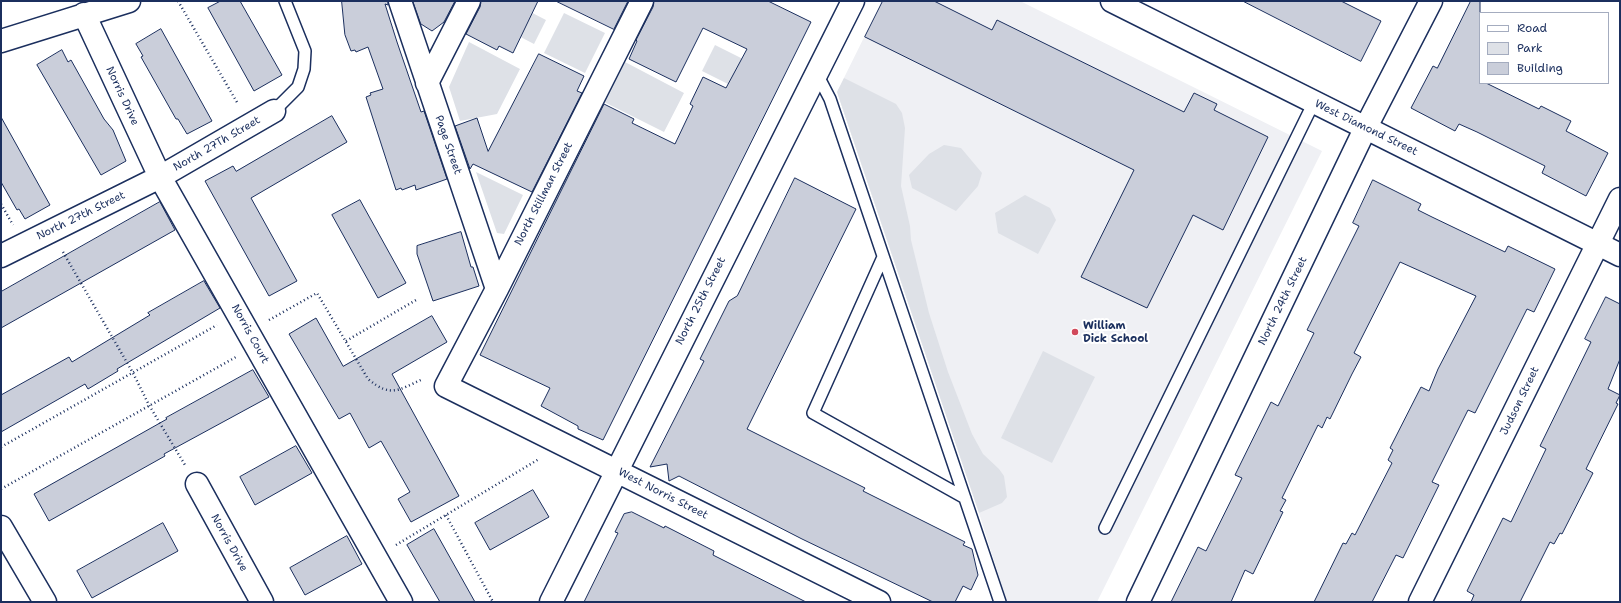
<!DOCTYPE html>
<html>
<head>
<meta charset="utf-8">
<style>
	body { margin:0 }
	#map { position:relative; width:1621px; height:603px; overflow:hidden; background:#fff; font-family:"Shantell Sans",sans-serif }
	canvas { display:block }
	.frame { position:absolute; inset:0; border:2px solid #1b2f5e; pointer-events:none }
	.legend { position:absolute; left:1479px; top:12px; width:130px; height:72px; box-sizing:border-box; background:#fff; border:1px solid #a4acbf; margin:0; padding:5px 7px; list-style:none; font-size:12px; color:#1b2f5e }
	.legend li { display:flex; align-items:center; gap:8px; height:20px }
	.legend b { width:20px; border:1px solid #a4acbf }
</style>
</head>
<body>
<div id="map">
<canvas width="1621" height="603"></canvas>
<div class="frame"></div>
<ul class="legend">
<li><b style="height:5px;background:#fff"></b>Road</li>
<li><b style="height:11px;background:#dee1e7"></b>Park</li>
<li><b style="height:11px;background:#caceda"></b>Building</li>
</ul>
</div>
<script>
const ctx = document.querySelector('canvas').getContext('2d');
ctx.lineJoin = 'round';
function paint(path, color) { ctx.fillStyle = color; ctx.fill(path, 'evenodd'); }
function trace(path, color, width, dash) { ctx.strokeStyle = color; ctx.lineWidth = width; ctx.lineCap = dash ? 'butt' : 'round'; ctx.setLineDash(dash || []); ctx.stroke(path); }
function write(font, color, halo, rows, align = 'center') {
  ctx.font = font + ' "Shantell Sans",sans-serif'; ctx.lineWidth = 4; ctx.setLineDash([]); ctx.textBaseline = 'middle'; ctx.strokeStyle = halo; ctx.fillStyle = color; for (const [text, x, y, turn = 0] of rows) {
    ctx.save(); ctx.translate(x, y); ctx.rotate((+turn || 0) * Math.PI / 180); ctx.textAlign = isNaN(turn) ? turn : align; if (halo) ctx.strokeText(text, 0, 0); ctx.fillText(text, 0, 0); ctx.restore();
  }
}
const built = new Path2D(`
	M882 1H1020L1322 151 1097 602H1007L979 513 837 92Z`);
const green = new Path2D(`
	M509 1 546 20 534 44 484 18Z
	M564 13 605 33 585 73 544 53Z
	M469 42 520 69 497 114 460 121 449 87Z
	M715 45 781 78 768 104 702 71Z
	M625 62 684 93 664 132 604 102Z
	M844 78 896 104 902 113 905 128 901 186 910 226 911 240 929 313 948 372 972 434 983 454 999 469 1004 476 1007 497 1002 503 979 513 837 92Z
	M944 145 961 148 982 173 978 186 956 211 912 188 909 175 929 154Z
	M476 172 523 195 504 234 497 233Z
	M1025 195 1050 208 1056 220 1038 254 998 233 995 213Z
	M1043 351 1095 377 1052 463 1001 438Z`);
const building = new Path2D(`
	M221 1H240L282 75 254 91 208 8Z
	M342 1H388V5L385 4 397 42 421 112 424 111 447 179 416 190 415 185 402 190 401 188 396 190 366 97 371 95 370 93 383 89 368 47 356 52 355 50 351 51 345 35Z
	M413 1H455L444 22 432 31 421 24Z
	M481 1H538L513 53 499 46 497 50 466 34 480 7Z
	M556 1H628L614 29Z
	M654 1H768L811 22 603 440 578 429V426L541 406 550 388 480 355 604 104 634 119 632 123 675 144 693 106 690 104 703 77 726 88 747 49 703 28 676 82 629 59 637 41 636 40 653 7Z
	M883 1H934L992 30 997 20 1184 112 1194 93 1217 104 1214 110 1268 137 1223 230 1193 215 1147 308 1081 277 1134 170 865 37Z
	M1243 1H1341L1381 21 1361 61Z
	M1471 1H1480V83H1486L1539 109 1541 106 1571 121 1566 131 1608 153 1586 196 1542 173 1545 166 1477 132 1459 124 1455 131 1411 108 1433 66 1437 68Z
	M161 29 212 121 187 134 178 119H176L141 57 143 56 136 44Z
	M62 50 68 62 71 60 104 119 113 130 126 161 101 175 37 65Z
	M539 54 584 76 577 91 582 93 532 192 473 164 470 169 455 126 477 118 488 151Z
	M332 116 347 142 251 198 297 281 269 296 205 181 233 166 236 171Z
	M1 117 50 205 25 219 19 209 17 210 1 182Z
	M795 178 856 209 747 429 865 488 863 491 965 542 963 545 972 549 978 575 971 590 963 586 955 602H933L802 539 679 476 669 481 667 464 650 467 704 361 700 359 729 301 737 296Z
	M1373 180 1421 204 1418 210 1432 217 1505 252 1508 246 1555 269 1534 312 1527 309 1475 413 1468 410 1432 482 1439 485 1403 558 1396 555 1372 602H1314L1343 543 1346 544 1352 533 1355 535 1392 463 1388 460 1393 450 1390 448 1421 387 1429 391 1438 369 1476 296 1400 262 1354 353 1361 357 1352 374 1330 419 1327 417 1322 428 1318 425 1282 498 1286 500 1280 511 1283 512 1253 574 1245 570 1231 602H1171L1198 547 1206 551 1242 478 1235 475 1271 402 1278 406 1314 333 1307 330 1359 226 1353 223Z
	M360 200 406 283 378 298 332 215Z
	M160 202 175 230 1 328V292Z
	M461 232 471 267H473L479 286 433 301 417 254V246Z
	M204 281 220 308 117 369 118 371 88 389 85 384 1 432V395L69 357 72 362 150 315 148 313Z
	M1606 297 1620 304V359L1608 389 1620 395 1616 403 1618 404 1586 469 1593 473 1562 534 1560 533 1554 544 1550 542 1520 602H1471L1474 595 1467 591 1503 518 1511 522 1546 449 1540 446 1591 342 1585 339Z
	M432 316 447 342 392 374 459 496 411 522 398 499 410 492 381 441 369 448 350 413 339 419 289 334 316 318 343 366Z
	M253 370 269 397 164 454 165 456 49 521 34 494 167 419 166 418Z
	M296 446 312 473 255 505 240 477Z
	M533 490 549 517 490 550 475 523Z
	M632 512 664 528 665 526 714 551 713 555 806 602H584L618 533 615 532 624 514Z
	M163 523 178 551 92 598 77 571Z
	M434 529 475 602H440L407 545Z
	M347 536 362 564 305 595 290 568Z`);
const path = new Path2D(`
	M178 1 238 104
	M1 204 13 225
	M63 252 133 373 149 405 185 465
	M269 320 317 293 368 379C391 398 398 390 423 379
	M346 341 416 300
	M1 447 217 325
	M1 489 236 357
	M446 515 493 602
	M396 545 539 459`);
const lane = new Path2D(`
	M817 74 830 99 1000 602
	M274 111 298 87 304 69 305 51 285 1
	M883 257 813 413 965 498
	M1105 528 1314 102`);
const street = new Path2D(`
	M400 1 497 289
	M642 1 497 289 446 386 879 602
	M84 14 160 177 401 602
	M1 41 129 1
	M427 83 469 1
	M1 256 160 177 274 111
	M197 484 262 602
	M1 527 45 602
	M551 602 853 1
	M1138 602 1366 127 1431 1
	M1420 602 1620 199`);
const secondary = new Path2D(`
	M1112 1 1620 255`);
const markers = [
	[1075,332,4,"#d1495b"]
];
const streetNames = [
	["Norris Drive",122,96,65],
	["West Diamond Street",1366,128,26],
	["North 27Th Street",217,144,-30],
	["Page Street",448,145,71],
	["North Stillman Street",544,194,-63],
	["North 27th Street",81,216,-26],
	["North 25th Street",701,301,-63],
	["North 24th Street",1283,301,-64],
	["Norris Court",250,334,61],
	["Judson Street",1520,401,-64],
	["West Norris Street",663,494,27],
	["Norris Drive",229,543,61]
];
const poiNames = [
	["William",1083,326],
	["Dick School",1083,339]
];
paint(built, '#eff0f4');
paint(green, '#dee1e7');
paint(building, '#caceda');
trace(building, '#1b2f5e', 1);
trace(lane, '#1b2f5e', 14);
trace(street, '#1b2f5e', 25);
trace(secondary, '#1b2f5e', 25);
trace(path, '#1b2f5e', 2.5, [1, 3]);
trace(lane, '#fff', 11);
trace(street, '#fff', 22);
trace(secondary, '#fff', 22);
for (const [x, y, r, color] of markers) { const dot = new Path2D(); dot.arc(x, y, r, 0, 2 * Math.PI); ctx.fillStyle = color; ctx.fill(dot); trace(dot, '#fff', 1.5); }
write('11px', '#1b2f5e', '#fff', streetNames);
write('bold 11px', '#1b2f5e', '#fff', poiNames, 'left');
</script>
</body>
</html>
